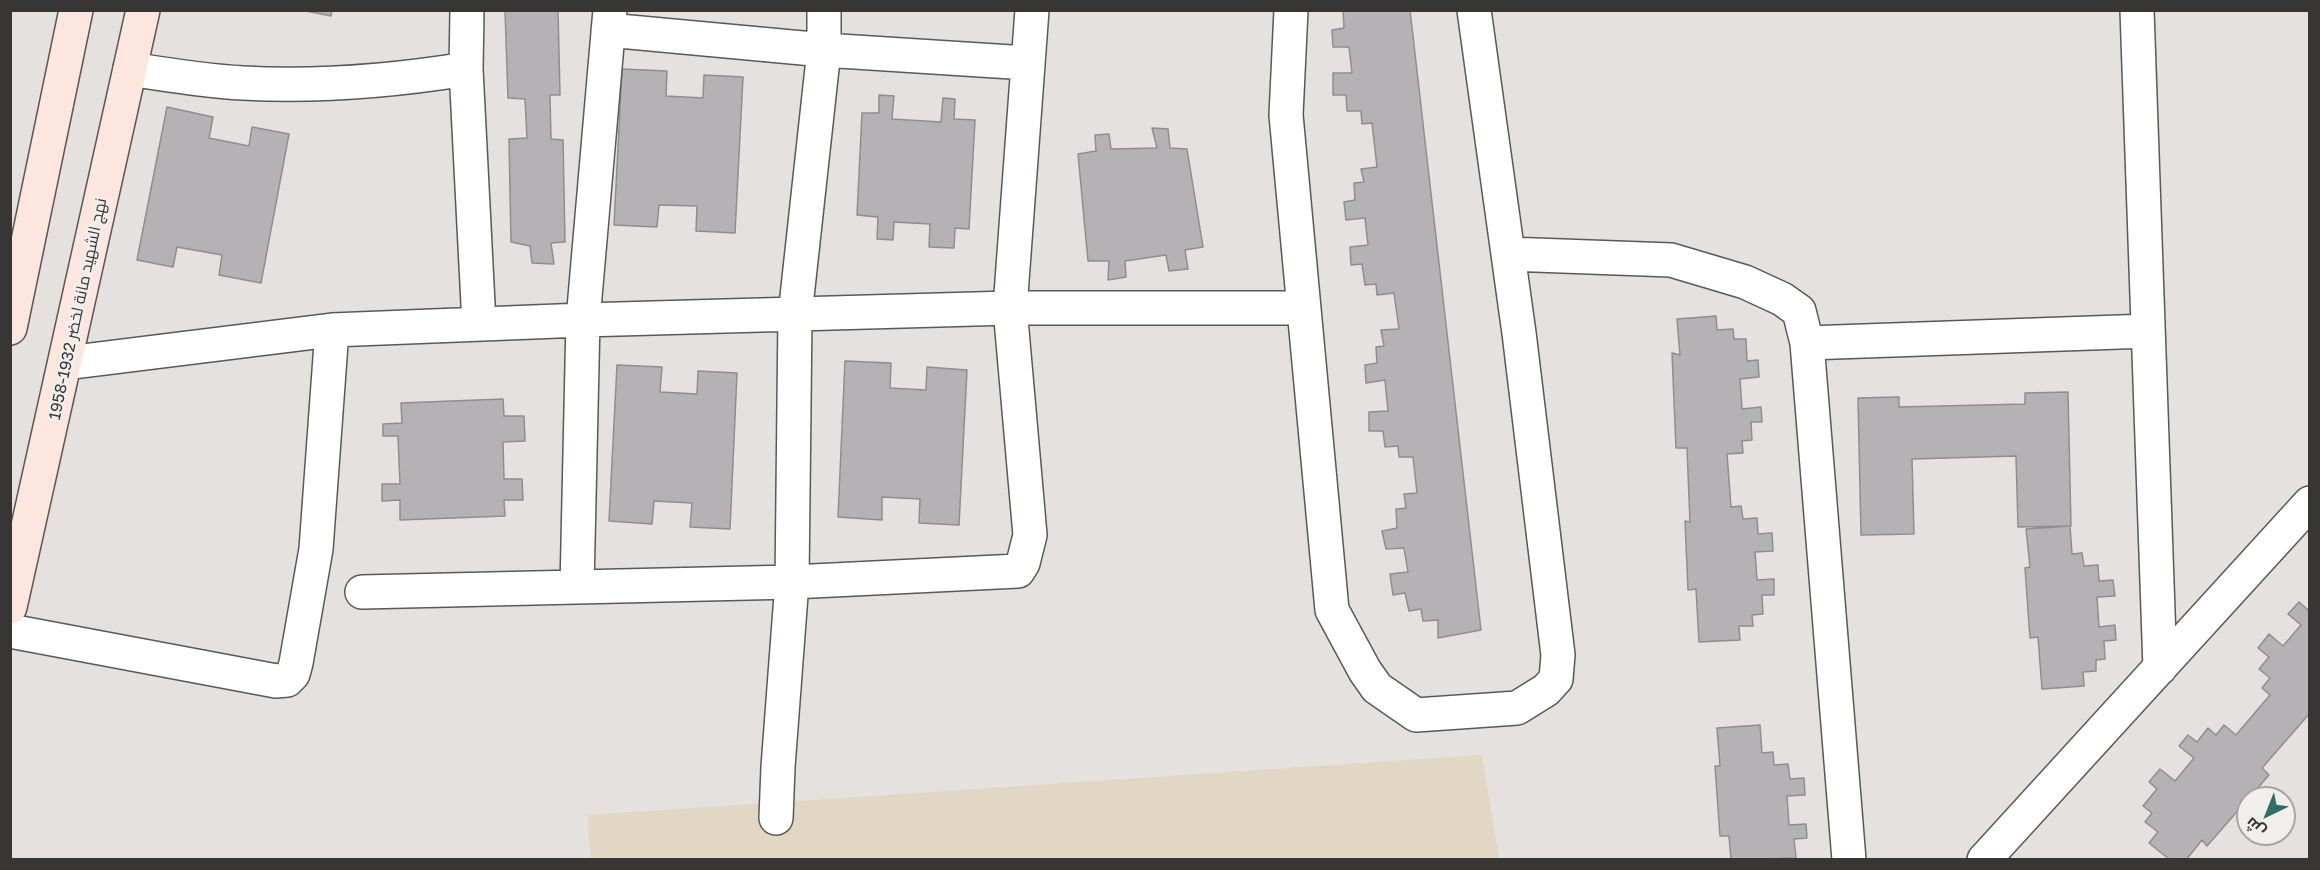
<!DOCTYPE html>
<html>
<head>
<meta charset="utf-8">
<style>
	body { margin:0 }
	#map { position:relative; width:2320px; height:870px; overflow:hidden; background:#e5e1de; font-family:"Golos Text",Cairo,sans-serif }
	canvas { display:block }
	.frame { position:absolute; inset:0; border:12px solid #383635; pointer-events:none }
	.north { position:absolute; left:2236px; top:786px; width:60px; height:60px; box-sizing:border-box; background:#f2eeeb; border:2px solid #a8a4a2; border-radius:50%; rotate:223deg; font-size:16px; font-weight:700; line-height:24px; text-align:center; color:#383635 }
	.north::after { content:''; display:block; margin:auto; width:21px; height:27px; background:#2c7064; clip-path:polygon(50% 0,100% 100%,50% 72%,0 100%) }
</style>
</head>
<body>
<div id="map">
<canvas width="2320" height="870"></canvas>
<div class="frame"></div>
<div class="north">ش</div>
</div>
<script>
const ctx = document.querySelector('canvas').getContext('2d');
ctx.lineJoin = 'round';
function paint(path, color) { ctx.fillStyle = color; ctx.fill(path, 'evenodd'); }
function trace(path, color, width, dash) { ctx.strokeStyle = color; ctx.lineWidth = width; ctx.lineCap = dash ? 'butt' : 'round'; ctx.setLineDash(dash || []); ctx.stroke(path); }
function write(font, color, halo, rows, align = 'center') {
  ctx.font = font + ' "Golos Text",Cairo,sans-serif'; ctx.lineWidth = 5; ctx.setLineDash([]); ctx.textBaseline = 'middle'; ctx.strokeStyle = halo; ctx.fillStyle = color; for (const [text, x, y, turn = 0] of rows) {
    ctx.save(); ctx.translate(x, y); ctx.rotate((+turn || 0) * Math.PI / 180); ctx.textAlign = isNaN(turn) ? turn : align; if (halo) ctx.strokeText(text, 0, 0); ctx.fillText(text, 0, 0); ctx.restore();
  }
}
const education = new Path2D(`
	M1482 755 1499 859H590L588 815Z`);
const building = new Path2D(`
	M301 10H332L331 16Z
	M505 10H558L560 95H550L551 139 563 140 565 242 551 243 554 264 532 263 530 246 511 242 509 139 527 138 525 99 508 98Z
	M1343 10H1410L1481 630 1438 638V620L1423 621 1421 609 1409 611 1405 593 1393 595 1390 574 1408 572 1404 548 1386 549 1382 531 1397 528 1396 509 1406 508 1404 494 1417 493 1413 457H1399L1398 446 1385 447 1383 431H1369V412L1388 411 1385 380 1366 383 1365 365 1377 363 1376 347 1384 346 1381 330 1399 329 1394 293 1377 295 1376 284 1365 285 1362 264 1351 265 1350 247 1368 245 1365 218 1346 220 1344 202 1355 200 1354 183 1364 182 1361 169 1377 167 1372 123 1362 124 1361 111H1347L1346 95H1333V73H1352L1349 47H1333L1332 30 1344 28Z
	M622 69 667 71 666 96 703 98 704 75 743 77 735 233 696 231 697 206 659 205 657 227 614 225Z
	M879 95 894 96 892 119 941 122 943 98 955 99 954 119 975 120 969 229 955 228 954 248 929 247 930 224 894 222 893 240 877 239 878 217 857 215 862 113H879Z
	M167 107 213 117 209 138 249 146 252 127 289 134 261 283 219 275 222 255 177 247 173 267 137 260Z
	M1152 128 1168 129 1170 148 1187 149 1203 247 1185 250 1188 269 1169 271 1166 255 1125 261 1126 277 1108 280 1109 261H1088L1078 154 1096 151 1095 135 1109 134 1111 149 1157 148Z
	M1716 316 1717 330 1733 329 1734 339H1746L1747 361 1758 360 1759 377 1740 379 1742 409 1761 407 1762 422H1751L1752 440 1742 441 1743 453 1727 454 1731 507 1741 506 1743 519 1757 518 1758 534 1772 533 1773 551 1755 552 1757 580 1774 579V595H1762L1763 614 1752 615 1753 626H1739L1740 640 1699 642 1696 589 1688 590 1685 521 1690 522 1687 448H1676L1672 353 1680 355 1677 319Z
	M845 361 891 363 890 388 926 390 927 367 967 370 959 525 919 523 920 499 882 497V520L838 517Z
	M617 365 662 367 660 392 697 394 698 371 737 373 730 529 690 527 692 503 654 501 652 524 609 521Z
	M2068 392 2071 526 2018 527 2016 456 1912 459 1914 534 1861 535 1858 398 1899 397V407L2025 404V393Z
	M503 399 504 416H524L525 441 503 442 504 479H522L523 500H504L505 516 400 520V500L382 501V484H400L398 436H383V424L402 423 401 403Z
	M2070 526 2072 554 2082 553 2084 566 2098 565 2099 581 2113 580 2115 596 2097 597 2099 627 2115 625 2116 640 2104 641 2105 659 2096 660V671L2083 672 2084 686 2042 689 2038 637 2030 638 2025 568 2030 567 2026 529Z
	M2299 602 2308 610 2310 608V713L2262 768 2269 775 2207 846 2202 840 2186 860H2170L2149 843 2158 832 2145 822 2152 813 2143 806 2157 789 2149 782 2160 769 2175 781 2194 758 2179 746 2188 735 2197 742 2208 728 2216 735 2224 725 2236 735 2270 695 2262 688 2270 678 2259 669 2269 657 2258 648 2269 634 2283 646 2301 625 2288 614Z
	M1760 725 1762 753 1773 752 1774 765 1788 764 1790 779 1804 778 1805 795 1787 796 1789 825 1806 824 1807 838 1794 839 1796 858 1731 860 1729 836H1720L1715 766H1720L1717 728Z`);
const minor = new Path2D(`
	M467 10 466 69 479 324
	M1291 10 1286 115 1332 610 1365 671 1377 688 1416 715 1517 708 1546 690 1556 679 1558 655 1519 333 1474 10
	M2137 10 2160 668
	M608 30 824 50 1027 63
	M130 69C168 75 205 81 243 83 318 87 392 81 466 69
	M1508 254 1671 260 1745 282 1782 299 1799 311 1807 343
	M66 363 332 330 583 320 1010 308H1303
	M577 587 583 320 610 10
	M362 592 792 582 1018 571 1023 563 1030 535 1010 308 1032 10
	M10 631 276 681 287 680 293 674 296 663 316 549 332 330
	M776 818 778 767 792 582 795 315 824 50V10
	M1849 860 1807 343 2148 331
	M1984 860 2310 503`);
const secondary = new Path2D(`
	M10 328 76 10
	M10 607 143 10`);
const streetNames = [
	["نهج الشهيد مانة لخضر 1932-1958",78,309,-78]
];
paint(education, '#e1d7c2');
paint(building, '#b5b2b5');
trace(building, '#908d90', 1.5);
trace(minor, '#5c5856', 36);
trace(secondary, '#5c5856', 36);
trace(minor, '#fff', 33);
trace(secondary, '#fde6de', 33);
write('16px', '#383635', '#f2eeeb', streetNames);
</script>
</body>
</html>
